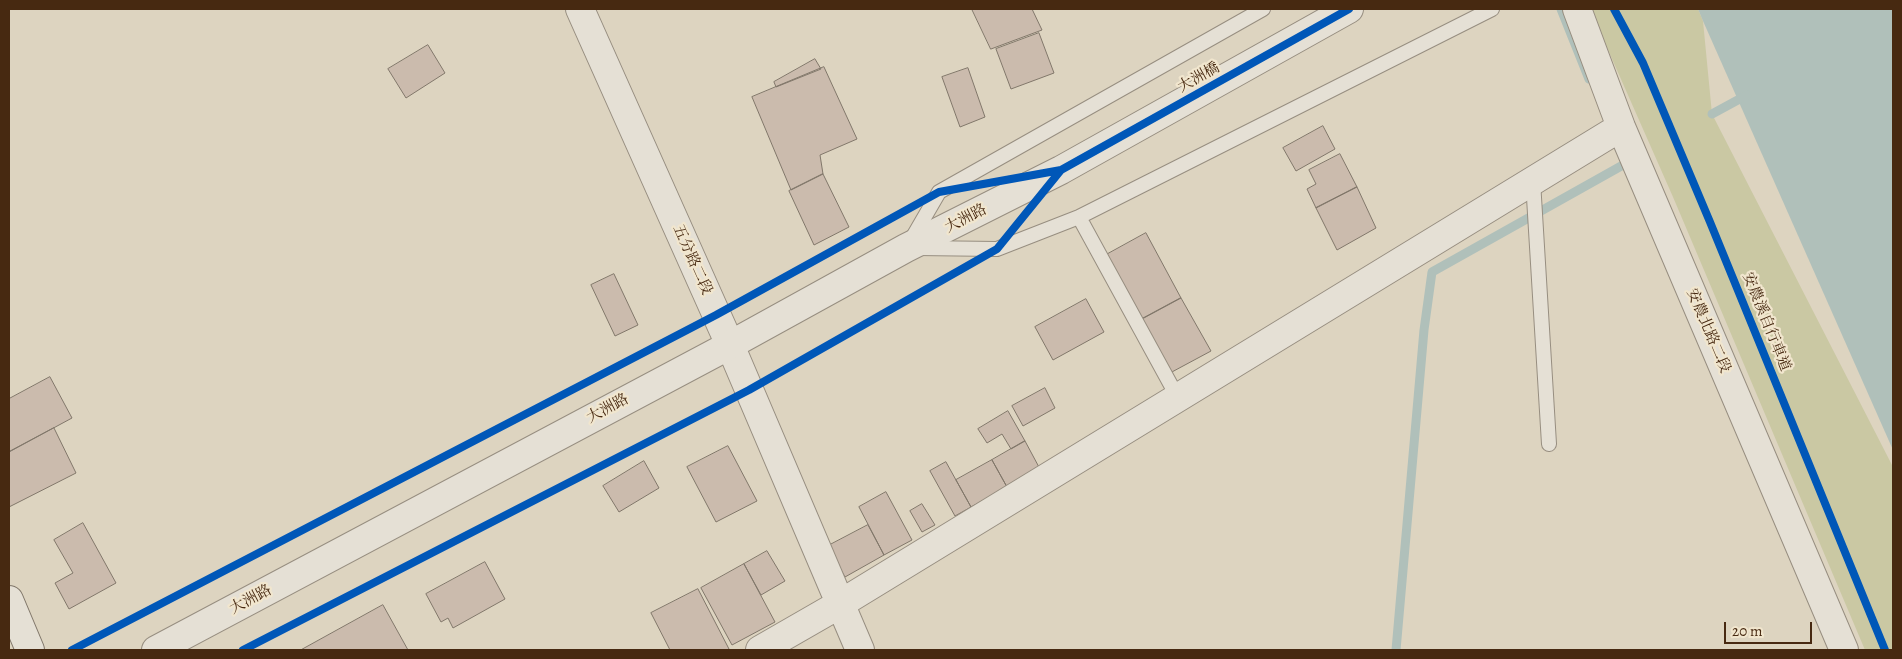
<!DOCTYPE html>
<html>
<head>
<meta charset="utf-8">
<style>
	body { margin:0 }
	#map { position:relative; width:1902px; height:659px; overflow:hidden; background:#ddd4c0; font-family:Alegreya,serif }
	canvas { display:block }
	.frame { position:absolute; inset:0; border:10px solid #472911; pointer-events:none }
	.scale { position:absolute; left:1724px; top:622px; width:88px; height:22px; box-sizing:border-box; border:2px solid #472911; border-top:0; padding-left:6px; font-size:15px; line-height:18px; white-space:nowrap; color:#472911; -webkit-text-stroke:4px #f1e6ce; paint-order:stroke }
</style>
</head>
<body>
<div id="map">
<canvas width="1902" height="659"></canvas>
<div class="frame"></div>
<div class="scale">20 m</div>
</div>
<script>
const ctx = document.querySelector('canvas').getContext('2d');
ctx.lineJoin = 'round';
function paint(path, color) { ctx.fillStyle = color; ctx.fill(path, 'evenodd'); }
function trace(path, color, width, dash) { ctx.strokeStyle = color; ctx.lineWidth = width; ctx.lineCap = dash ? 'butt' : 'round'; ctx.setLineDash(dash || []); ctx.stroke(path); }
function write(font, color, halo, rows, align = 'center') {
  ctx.font = font + ' Alegreya,"Noto Serif TC",serif'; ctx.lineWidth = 4.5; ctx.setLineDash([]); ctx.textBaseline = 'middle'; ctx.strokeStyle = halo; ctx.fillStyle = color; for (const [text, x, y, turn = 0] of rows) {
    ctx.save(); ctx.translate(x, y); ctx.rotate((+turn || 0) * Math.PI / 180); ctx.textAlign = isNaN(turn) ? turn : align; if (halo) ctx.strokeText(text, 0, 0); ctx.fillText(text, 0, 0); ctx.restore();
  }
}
const green = new Path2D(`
	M1590 9H1698L1703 21 1712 114 1893 467V650H1865L1673 197Z`);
const water = new Path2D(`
	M1698 9H1893V450L1703 21Z`);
const stream = new Path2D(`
	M1561 9 1589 79
	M1712 114 1747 95
	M1396 650 1424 330 1432 272 1623 165`);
const building = new Path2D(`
	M972 9H1032L1042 30 991 49Z
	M1039 33 1054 73 1011 89 996 49Z
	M428 45 445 73 406 98 388 69Z
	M815 59 821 69 776 87 774 82Z
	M824 67 857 139 820 155 823 174 791 190 752 97Z
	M968 68 985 117 960 127 942 77Z
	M1323 126 1335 149 1296 171 1283 148Z
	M1340 154 1357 187 1316 208 1307 189 1316 184 1309 170Z
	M823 174 849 227 814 245 789 191Z
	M1357 187 1376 228 1337 250 1316 208Z
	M1146 233 1181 298 1142 319 1106 255Z
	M614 274 638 325 615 336 591 285Z
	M1181 298 1211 351 1170 373 1142 319Z
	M1086 299 1104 332 1053 360 1035 327Z
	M50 377 72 418 9 452V399Z
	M1045 388 1055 408 1023 426 1012 406Z
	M1008 411 1025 441 1011 449 1002 434 987 443 978 429Z
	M54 428 76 473 9 507V452Z
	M1025 441 1040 469 1007 487 992 460Z
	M728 446 757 501 716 522 687 467Z
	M992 460 1007 487 971 507 956 480Z
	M644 461 659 488 619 512 603 486Z
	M946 462 971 507 955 516 930 471Z
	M886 492 912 540 884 555 859 507Z
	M922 504 935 525 922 532 910 511Z
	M83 523 116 583 69 609 55 583 73 573 54 540Z
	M868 525 884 555 845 577 828 546Z
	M767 551 785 581 761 595 744 564Z
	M485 562 505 599 453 628 448 618 441 622 426 594Z
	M744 564 775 622 732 645 701 588Z
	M698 589 729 649 726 650H670L651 613Z
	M383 605 408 650H301Z`);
const service = new Path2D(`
	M1533 181 1549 444
	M1079 217 1178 398
	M910 242 939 192 1263 9
	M917 248 997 249 1079 217 1492 9`);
const minor = new Path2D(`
	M580 9 730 345 860 650
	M1577 9 1621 127 1844 650
	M760 650 840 604 1621 127`);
const tertiary = new Path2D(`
	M156 650 730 345 906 248 1061 170 1349 9`);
const secondary = new Path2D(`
	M9 600 30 650`);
const cycleway = new Path2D(`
	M1614 9 1643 63 1710 222 1885 650
	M72 650 716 315 939 192 1061 170 1349 9
	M243 650 749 390 997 249 1061 170`);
const streetNames = [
	["大洲橋",1199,78,-29],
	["大洲路",966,219,-27],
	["五分路二段",692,260,66],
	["安農溪自行車道",1766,322,68],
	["安農北路二段",1708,331,67],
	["大洲路",608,409,-28],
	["大洲路",251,600,-28]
];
paint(green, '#cac8a3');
paint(water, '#b0c0ba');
trace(stream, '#b0c0ba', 9);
paint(building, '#cbbbad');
trace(building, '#81776a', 1);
trace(service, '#978e80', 16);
trace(minor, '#978e80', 30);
trace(tertiary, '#978e80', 30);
trace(secondary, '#81776a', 30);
trace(service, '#e5e0d5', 14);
trace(minor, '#e5e0d5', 28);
trace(tertiary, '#e5e0d5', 28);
trace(secondary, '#e5e0d5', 28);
trace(cycleway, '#0057b8', 8);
write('15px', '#472911', '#f1e6ce', streetNames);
</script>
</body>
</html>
